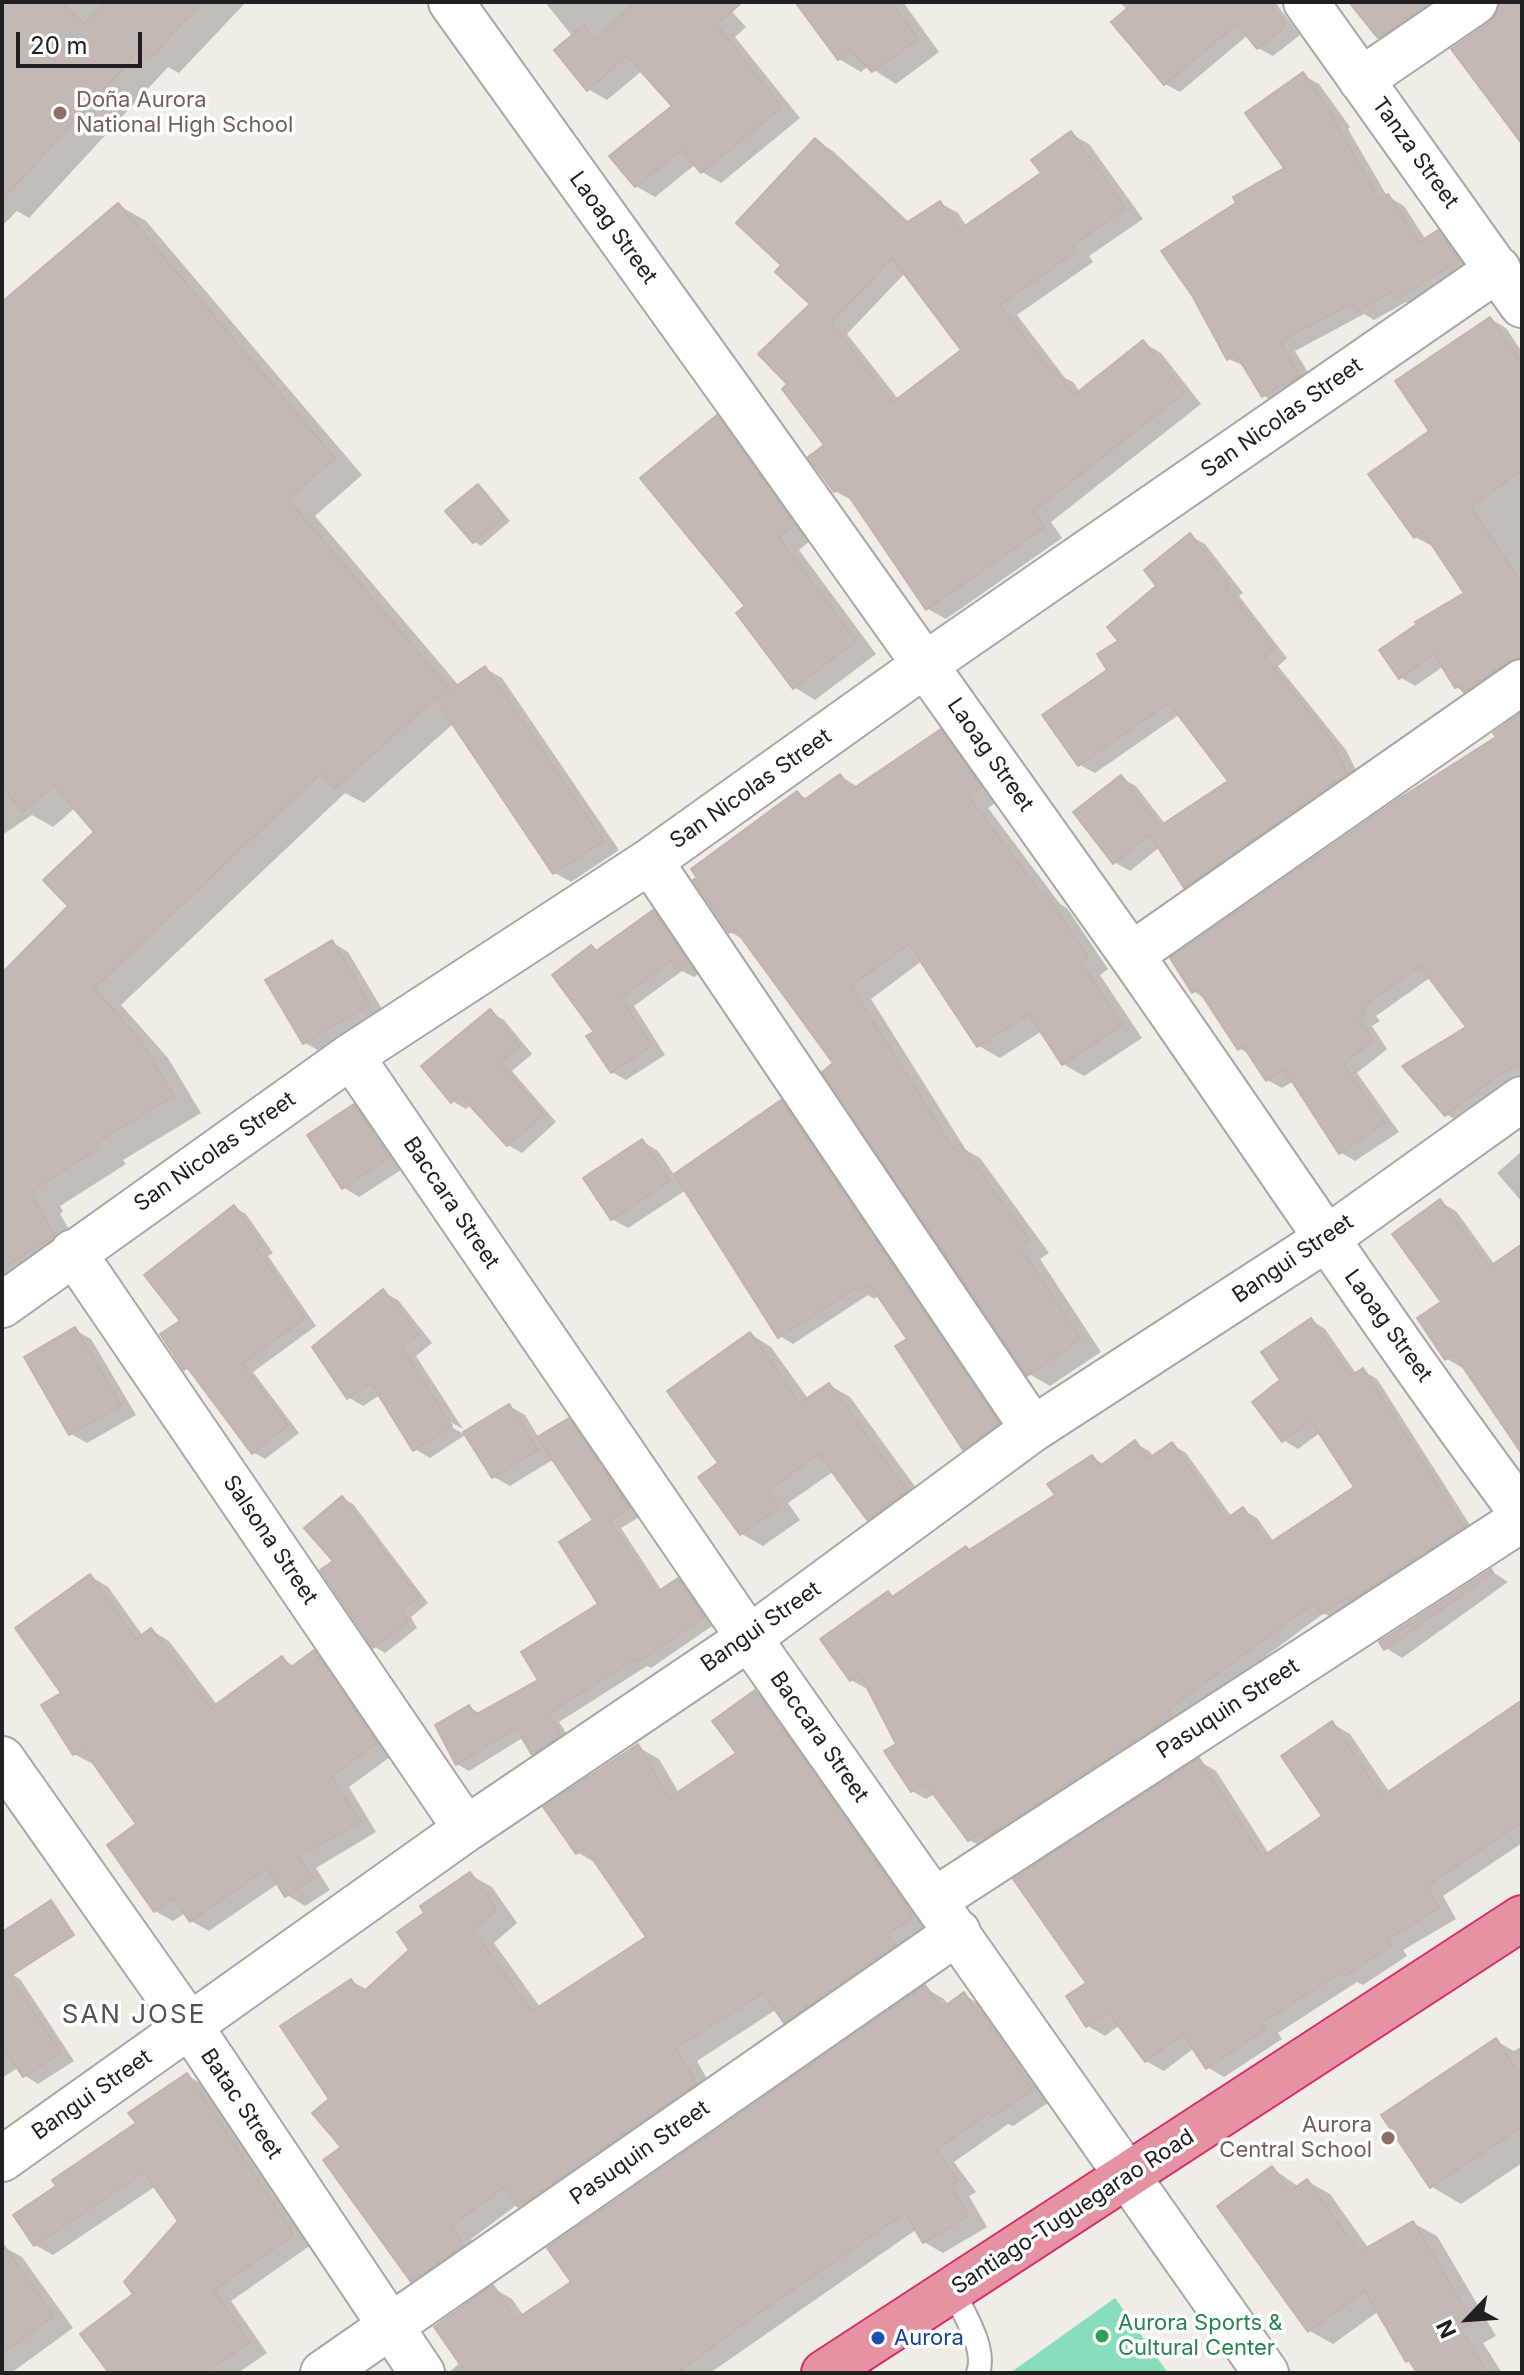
<!DOCTYPE html>
<html>
<head>
<meta charset="utf-8">
<style>
	body { margin:0 }
	#map { position:relative; width:1524px; height:2375px; overflow:hidden; background:#f0ede7; font-family:Inter,sans-serif }
	canvas { display:block }
	.frame { position:absolute; inset:0; border:4px solid #202020; pointer-events:none }
	.north { position:absolute; left:1428px; top:2279px; width:80px; height:80px; -webkit-text-stroke:6px #fff; paint-order:stroke; rotate:245deg; font-size:22px; font-weight:700; line-height:32px; text-align:center; color:#202020 }
	.north::after { content:''; display:block; margin:auto; width:28px; height:36px; background:#202020; clip-path:polygon(50% 0,100% 100%,50% 72%,0 100%) }
	.scale { position:absolute; left:16px; top:32px; width:126px; height:36px; box-sizing:border-box; border:4px solid #202020; border-top:0; padding-left:10px; font-size:24px; line-height:28px; white-space:nowrap; color:#202020; -webkit-text-stroke:6px #fff; paint-order:stroke }
</style>
</head>
<body>
<div id="map">
<canvas width="1524" height="2375"></canvas>
<div class="frame"></div>
<div class="north">N</div>
<div class="scale">20 m</div>
</div>
<script>
const ctx = document.querySelector('canvas').getContext('2d');
ctx.lineJoin = 'round';
function paint(path, color) { ctx.fillStyle = color; ctx.fill(path, 'evenodd'); }
function trace(path, color, width, dash) { ctx.strokeStyle = color; ctx.lineWidth = width; ctx.lineCap = dash ? 'butt' : 'round'; ctx.setLineDash(dash || []); ctx.stroke(path); }
function write(font, color, halo, rows, align = 'center') {
  ctx.font = font + ' Inter,sans-serif'; ctx.lineWidth = 7; ctx.setLineDash([]); ctx.textBaseline = 'middle'; ctx.strokeStyle = halo; ctx.fillStyle = color; for (const [text, x, y, turn = 0] of rows) {
    ctx.save(); ctx.translate(x, y); ctx.rotate((+turn || 0) * Math.PI / 180); ctx.textAlign = isNaN(turn) ? turn : align; if (halo) ctx.strokeText(text, 0, 0); ctx.fillText(text, 0, 0); ctx.restore();
  }
}
const pitch = new Path2D(`
	M1115 2298 1168 2373H1010Z`);
const shadow = new Path2D(`
	M2 2H246L179 73 168 67 29 218 17 211 2 226Z
	M545 2H723L746 27 735 37 800 118 721 183 702 172 696 164 655 197 636 186 675 106 643 70 607 100 588 89 573 37Z
	M798 2H903L939 52 896 84 868 66 861 72 839 59Z
	M1119 2H1275L1300 35 1273 56 1258 48 1248 35 1180 92 1165 84 1128 10Z
	M1351 2H1464L1398 48 1379 37Z
	M1303 75 1319 84 1350 127 1348 129 1387 196 1404 206 1426 240 1438 233 1454 242 1474 269 1414 307 1406 302 1374 320 1364 314 1295 351 1315 384 1279 405 1264 396 1246 367 1229 359 1238 203 1287 168Z
	M1071 134 1089 144 1143 219 1089 256 1093 262 1017 315 1065 378 1073 382 1080 392 1144 343 1161 353 1201 404 1051 522 1062 538 946 619 928 609 853 501 835 491 827 446 790 385 813 304 784 265 815 141 833 151 910 223 940 203 958 213 967 227 1044 173ZM905 273 964 350 899 400 847 334Z
	M118 205 146 221 362 475 315 516 460 687 486 669 502 678 619 850 571 882 555 873 454 723 364 803 345 793 121 1005 168 1058 201 1113 123 1160 126 1164 60 1206 63 1211 60 1214 82 1252 2 1279V976L71 906 97 832 76 807 53 827 32 815 2 835V305Z
	M1491 319 1506 328 1522 352V670L1471 696 1456 687 1444 666 1415 686 1400 677 1467 594 1433 543 1430 545 1415 537 1432 431Z
	M717 418 738 430 815 537 799 550 876 654 815 700 794 687 748 607Z
	M478 487 485 491 510 521 481 546 474 541Z
	M1190 536 1205 544 1243 593 1239 596 1287 658 1278 666 1346 750 1362 782 1200 895 1185 886 1160 847 1130 871 1114 862 1121 778 1136 786 1165 824 1231 782 1180 714 1095 773 1080 765 1121 641Z
	M1522 715V1086L1461 1123 1446 1114 1469 1028 1431 977 1376 1016 1380 1021 1372 1026 1387 1049 1357 1073 1399 1132 1355 1161 1340 1152 1294 1081 1282 1088 1267 1080 1252 1056 1239 1048 1208 1000 1193 991 1499 738Z
	M941 731 962 743 1001 799 988 808 1060 904 1067 908 1108 969 1100 975 1142 1038 1084 1076 1063 1064 1042 1031 1000 1058 979 1046 922 961 871 999 966 1150 980 1158 1049 1253 1040 1259 1101 1352 1050 1386 1029 1374 835 1063 746 941 730 932 797 793 808 800 840 776 858 787Z
	M653 912 667 920 701 972 694 977 682 971 634 1006 665 1055 626 1080 612 1072 597 1032 592 947 599 951Z
	M332 942 348 952 385 1014 321 1052 305 1043Z
	M490 1012 504 1020 532 1054 512 1071 556 1122 522 1153 508 1145 471 1104 466 1109 452 1101Z
	M781 1102 794 1110 1011 1431 977 1456 964 1448 909 1340 879 1295 874 1299 868 1295 793 1344 780 1336 686 1190 628 1228 612 1219 642 1141 658 1151 675 1176Z
	M354 1107 370 1116 404 1168 359 1197 343 1187Z
	M1522 1151V1202L1497 1173Z
	M1440 1202 1456 1211 1495 1265 1522 1247V1377L1465 1367 1463 1368 1447 1359 1420 1319 1443 1303Z
	M234 1207 246 1214 273 1253 268 1256 316 1326 253 1372 299 1433 265 1459 253 1452 194 1373 185 1368Z
	M383 1292 398 1300 432 1343 416 1356 463 1429 445 1419 443 1422 465 1435 430 1458 415 1449 380 1395 363 1406 348 1397Z
	M1311 1320 1325 1329 1357 1375 1363 1371 1377 1379 1477 1536 1337 1621 1324 1613 1182 1719 984 1848 969 1840 935 1794 926 1799 912 1791 898 1744 869 1686 865 1688 851 1680 888 1593 895 1597 966 1548 971 1551 1057 1495 1092 1457 1105 1465 1135 1443 1149 1451 1154 1457 1172 1445 1186 1453 1232 1517 1243 1510 1257 1518 1274 1542 1357 1487 1321 1432 1298 1449 1283 1440V1381Z
	M75 1330 91 1339 136 1415 87 1443 71 1434Z
	M750 1334 771 1347 809 1400 829 1385 850 1397 927 1503 890 1531 868 1519 834 1471 788 1503 800 1520 763 1546 742 1534 701 1478 721 1463Z
	M509 1406 525 1415 539 1438 569 1421 581 1428 641 1516 621 1528 662 1591 678 1581 690 1588 715 1624 651 1668 647 1666 559 1722 572 1742 545 1760 533 1753 524 1737 469 1771 457 1764 469 1707 481 1714 541 1681 601 1604 596 1520 554 1459 510 1486 494 1477Z
	M342 1498 353 1504 428 1603 411 1617 417 1628 385 1653 375 1647Z
	M1491 1571 1508 1582 1402 1658 1386 1648Z
	M90 1576 108 1587 143 1636 151 1630 169 1641 218 1706 282 1659 296 1667 314 1653 332 1663 394 1754 349 1787 376 1832 316 1868 330 1890 305 1906 287 1895 279 1883 209 1931 191 1921 185 1913 173 1921 155 1911 139 1825 95 1763 93 1764 74 1754 64 1693Z
	M755 1692 776 1705 935 1929 806 2034 785 2021 777 2009 697 2061 717 2096 541 2218 518 2204 471 2239 484 2257 434 2292 412 2280 344 2147 331 2100 351 1981 368 1990 412 1950 427 1914 470 1875 492 1887 517 1923 494 1943 540 2007 649 1938 599 1865 577 1852 638 1747 659 1759 679 1793 739 1754Z
	M1522 1703V1843L1443 1896 1456 1919 1403 1950 1407 1956 1363 1985 1357 1982 1278 2033 1282 2039 1224 2077 1207 2067 1194 2048 1164 2071 1146 2061 1120 2025 1105 2036 1088 2026V1983L1199 1761 1216 1771 1269 1854 1325 1817 1333 1724 1350 1734 1390 1793Z
	M5 1970 20 1979 74 2061 38 2084 24 2075 19 2067 2 2078V1973Z
	M925 1988 944 1999 949 2005 964 1995 983 2006 1051 2101 1013 2126 1008 2124 954 2162 976 2192 969 2196 987 2227 943 2253 924 2242 917 2229 710 2373H448L461 2362 493 2288 512 2299 524 2316 574 2282Z
	M1496 2041 1514 2051 1522 2046V2163L1461 2204 1432 2187Z
	M187 2075 205 2086 311 2245 231 2301 267 2353 238 2373H111L136 2294 180 2221 156 2186 53 2255 35 2245 59 2187 139 2124Z
	M1272 2168 1299 2187 1307 2181 1330 2194 1369 2249 1413 2223 1437 2236 1496 2336 1483 2343 1502 2373H1420L1414 2364 1407 2360 1379 2311 1333 2344 1310 2331 1220 2207Z
	M2 2246 22 2257 73 2328 11 2373H2Z`);
const building = new Path2D(`
	M2 2H62L84 24 105 2H203L150 58 140 50 2 200Z
	M635 2H742L717 25 782 107 701 173 682 150 635 187 609 156 672 106 627 56 587 91 554 50 584 25 595 39Z
	M795 2H892L918 39 872 72 850 50 838 60Z
	M1135 2H1268L1286 26 1257 49 1237 24 1164 85 1111 22Z
	M1349 2H1431L1378 38Z
	M1500 2H1522V144L1451 49 1490 22 1497 13Z
	M1303 72 1335 118 1333 119 1380 200 1388 194 1419 242 1438 230 1459 260 1397 299 1392 292 1357 312 1352 303 1280 342 1300 375 1262 397 1236 354 1227 360 1193 297 1161 251 1236 203 1233 197 1284 168 1245 113Z
	M1071 131 1126 208 1072 246 1076 251 1000 305 1052 372 1055 370 1074 395 1143 340 1184 393 1034 511 1045 527 926 610 842 486 834 492 808 457 824 445 782 389 787 384 758 354 810 304 775 272 781 265 736 223 815 138 906 223 940 201 959 230 1041 173 1031 160ZM892 258 961 350 893 402 831 323Z
	M118 203 335 458 288 499 448 687 334 789 321 773 94 988 140 1039 174 1096 96 1143 99 1148 30 1192 55 1235 2 1269V973L68 906 43 880 94 832 54 785 23 812 2 787V302Z
	M1490 317 1522 364V470L1471 507 1522 583V657L1508 662 1464 692 1459 686 1455 688 1434 654 1399 679 1379 650 1417 624 1415 622 1464 593 1423 532 1414 538 1368 474 1429 431 1395 381Z
	M717 415 795 524 779 537 856 641 793 689 736 613 745 606 640 478Z
	M478 484 504 517 473 543 445 511Z
	M1190 533 1229 584 1226 586 1274 649 1264 656 1331 739 1347 773 1184 888 1150 835 1113 864 1073 812 1121 775 1160 826 1228 781 1169 703 1078 766 1042 715 1107 670 1097 654 1118 641 1107 627 1156 586 1144 570Z
	M485 666 604 841 553 874 436 700Z
	M1522 712V1062L1496 1077 1445 1116 1402 1066 1466 1027 1420 966 1363 1007 1366 1012 1358 1017 1374 1040 1343 1064 1385 1123 1339 1154 1284 1069 1266 1081 1243 1046 1238 1050 1198 989 1192 993 1170 958 1397 800 1496 737 1493 733Z
	M941 729 982 786 968 796 1043 896 1046 894 1088 957 1081 962 1122 1025 1062 1065 1029 1014 977 1047 909 944 851 986 953 1148 959 1143 1030 1240 1020 1247 1081 1339 1027 1376 822 1072 833 1063 735 929 729 933 693 880 697 878 691 869 797 791 804 800 840 774 851 790Z
	M653 910 689 963 678 971 671 961 621 998 652 1046 611 1073 586 1036 594 1032 552 975 591 945 596 951Z
	M332 940 370 1004 303 1044 265 980Z
	M490 1009 520 1046 500 1063 544 1114 507 1146 460 1095 451 1103 421 1066Z
	M781 1100 999 1423 963 1450 895 1346 907 1339 870 1285 859 1292 856 1288 778 1338 674 1174Z
	M354 1104 389 1158 342 1189 307 1135Z
	M642 1139 670 1181 611 1220 583 1178Z
	M1440 1199 1489 1267 1522 1244V1454L1454 1354 1445 1360 1417 1318 1441 1302 1392 1234Z
	M234 1205 262 1245 257 1249 305 1318 242 1364 288 1425 252 1454 187 1367 184 1370 160 1334 180 1321 144 1275Z
	M383 1289 419 1334 402 1347 452 1426 413 1451 371 1383 347 1399 312 1347Z
	M1311 1318 1351 1376 1363 1368 1464 1527 1349 1601 1347 1598 1322 1614 1314 1603 1168 1710 1172 1716 984 1838 980 1832 968 1841 925 1783 911 1792 884 1751 896 1744 860 1674 850 1681 820 1639 888 1591 892 1597 966 1546 969 1550 1055 1495 1047 1484 1092 1455 1100 1466 1135 1440 1148 1459 1172 1442 1226 1519 1243 1507 1268 1544 1354 1487 1311 1421 1282 1442 1252 1402 1280 1380 1261 1352Z
	M75 1327 121 1405 69 1435 24 1357Z
	M750 1332 800 1403 829 1383 907 1491 867 1520 819 1454 768 1491 780 1507 740 1535 698 1477 718 1463 667 1391Z
	M509 1404 538 1450 492 1478 463 1432Z
	M569 1418 630 1508 610 1521 657 1592 678 1578 704 1617 637 1663 635 1659 548 1714 561 1735 532 1755 516 1728 456 1765 435 1725 469 1705 475 1715 538 1680 521 1652 598 1604 559 1542 593 1520 537 1437Z
	M342 1496 419 1597 402 1610 408 1622 373 1648 320 1570 333 1561 304 1528Z
	M1491 1569 1493 1573 1384 1650 1379 1642Z
	M90 1574 136 1639 151 1628 211 1708 282 1656 290 1668 314 1650 377 1743 332 1776 360 1822 299 1857 313 1879 285 1897 267 1868 190 1922 173 1898 154 1912 107 1845 136 1824 83 1749 73 1755 41 1705 61 1693 15 1628Z
	M755 1690 914 1917 887 1934 895 1945 784 2023 763 1993 676 2048 697 2083 518 2207 505 2187 451 2226 464 2245 411 2282 323 2160 341 2147 312 2113 329 2099 280 2026 351 1979 361 1994 409 1950 397 1932 424 1913 420 1906 470 1872 497 1910 473 1930 532 2011 646 1937 585 1848 576 1854 543 1807 638 1744 669 1798 736 1753 712 1721Z
	M1522 1700V1822L1427 1886 1440 1908 1387 1940 1391 1946 1344 1977 1341 1972 1262 2023 1266 2029 1206 2069 1183 2034 1145 2062 1108 2012 1086 2027 1066 1996 1086 1983 1013 1879 1199 1758 1262 1857 1322 1816 1281 1756 1332 1721 1382 1796Z
	M51 1900 74 1935 10 1976 61 2053 23 2077 2 2045V1932Z
	M925 1985 942 2008 964 1992 980 2017 984 2015 1033 2090 992 2117 989 2113 936 2150 958 2180 951 2185 969 2216 923 2243 905 2213 742 2325 677 2373H466L434 2327 493 2285 516 2319 571 2282 547 2248Z
	M1496 2038 1522 2078V2127L1430 2188 1381 2115Z
	M187 2073 294 2235 214 2290 250 2342 206 2373H109L80 2334 133 2294 124 2282 178 2221 144 2172 34 2246 13 2215 56 2186 52 2180 136 2123 128 2113Z
	M1272 2166 1290 2191 1307 2179 1359 2252 1413 2221 1473 2322 1461 2329 1488 2373H1417L1409 2360 1406 2362 1365 2291 1308 2332 1217 2206Z
	M2 2243 54 2316 2 2354Z`);
const lane = new Path2D(`
	M953 2290C963 2313 987 2348 978 2373`);
const street = new Path2D(`
	M451 2C677 317 904 632 1127 949 1259 1137 1385 1329 1522 1513
	M1306 2 1522 305
	M1361 80 1475 2
	M650 861 1033 1429
	M1131 955 1522 682
	M351 1056 749 1638 1266 2373
	M73 1252 466 1829
	M2 1305 351 1056 650 861 926 664 1498 269
	M2 1759 190 2026 422 2373
	M935 1900 1522 1519
	M2 2159 466 1829 749 1638 1033 1429 1326 1239 1522 1099
	M323 2373 958 1932`);
const highway = new Path2D(`
	M824 2373 1522 1918`);
const markers = [
	[60,113,8,"#8d6e63"],
	[1388,2138,8,"#8d6e63"],
	[1102,2336,8,"#2e9e5b"],
	[878,2338,8,"#1a4fb4"]
];
const educationNames = [
	["Doña Aurora",76,100],
	["National High School",76,125],
	["Aurora",1372,2125,"right"],
	["Central School",1372,2150,"right"]
];
const streetNames = [
	["Tanza Street",1415,153,54],
	["Laoag Street",613,228,54],
	["San Nicolas Street",1282,418,-35],
	["Laoag Street",990,755,55],
	["San Nicolas Street",751,789,-35],
	["San Nicolas Street",215,1152,-35],
	["Baccara Street",451,1203,56],
	["Bangui Street",1293,1259,-34],
	["Laoag Street",1388,1326,54],
	["Salsona Street",270,1540,56],
	["Bangui Street",761,1627,-35],
	["Pasuquin Street",1228,1709,-33],
	["Baccara Street",819,1737,55],
	["Bangui Street",92,2095,-35],
	["Batac Street",241,2104,56],
	["Pasuquin Street",640,2153,-35],
	["Santiago-Tuguegarao Road",1073,2212,-33]
];
const leisureNames = [
	["Aurora Sports &",1118,2323],
	["Cultural Center",1118,2348]
];
const transitNames = [
	["Aurora",894,2338]
];
const quarterNames = [
	["SAN JOSE",134,2015]
];
paint(pitch, '#88ddba');
paint(shadow, '#0003');
paint(building, '#c1b9b3');
trace(building, '#c2b4aa', 2);
trace(lane, '#a7a7a7', 26);
trace(street, '#a7a7a7', 48);
trace(highway, '#d62c6a', 48);
trace(lane, '#fff', 22);
trace(street, '#fff', 44);
trace(highway, '#e592a3', 44);
for (const [x, y, r, color] of markers) { const dot = new Path2D(); dot.arc(x, y, r, 0, 2 * Math.PI); ctx.fillStyle = color; ctx.fill(dot); trace(dot, '#fff', 3); }
write('22px', '#785e54', '#fff', educationNames, 'left');
write('22px', '#202020', '#fff', streetNames);
write('22px', '#27864d', '#fff', leisureNames, 'left');
write('22px', '#164399', '#fff', transitNames, 'left');
ctx.letterSpacing = '2px';
write('26px', '#535353', '#fff', quarterNames);
ctx.letterSpacing = '0px';
</script>
</body>
</html>
